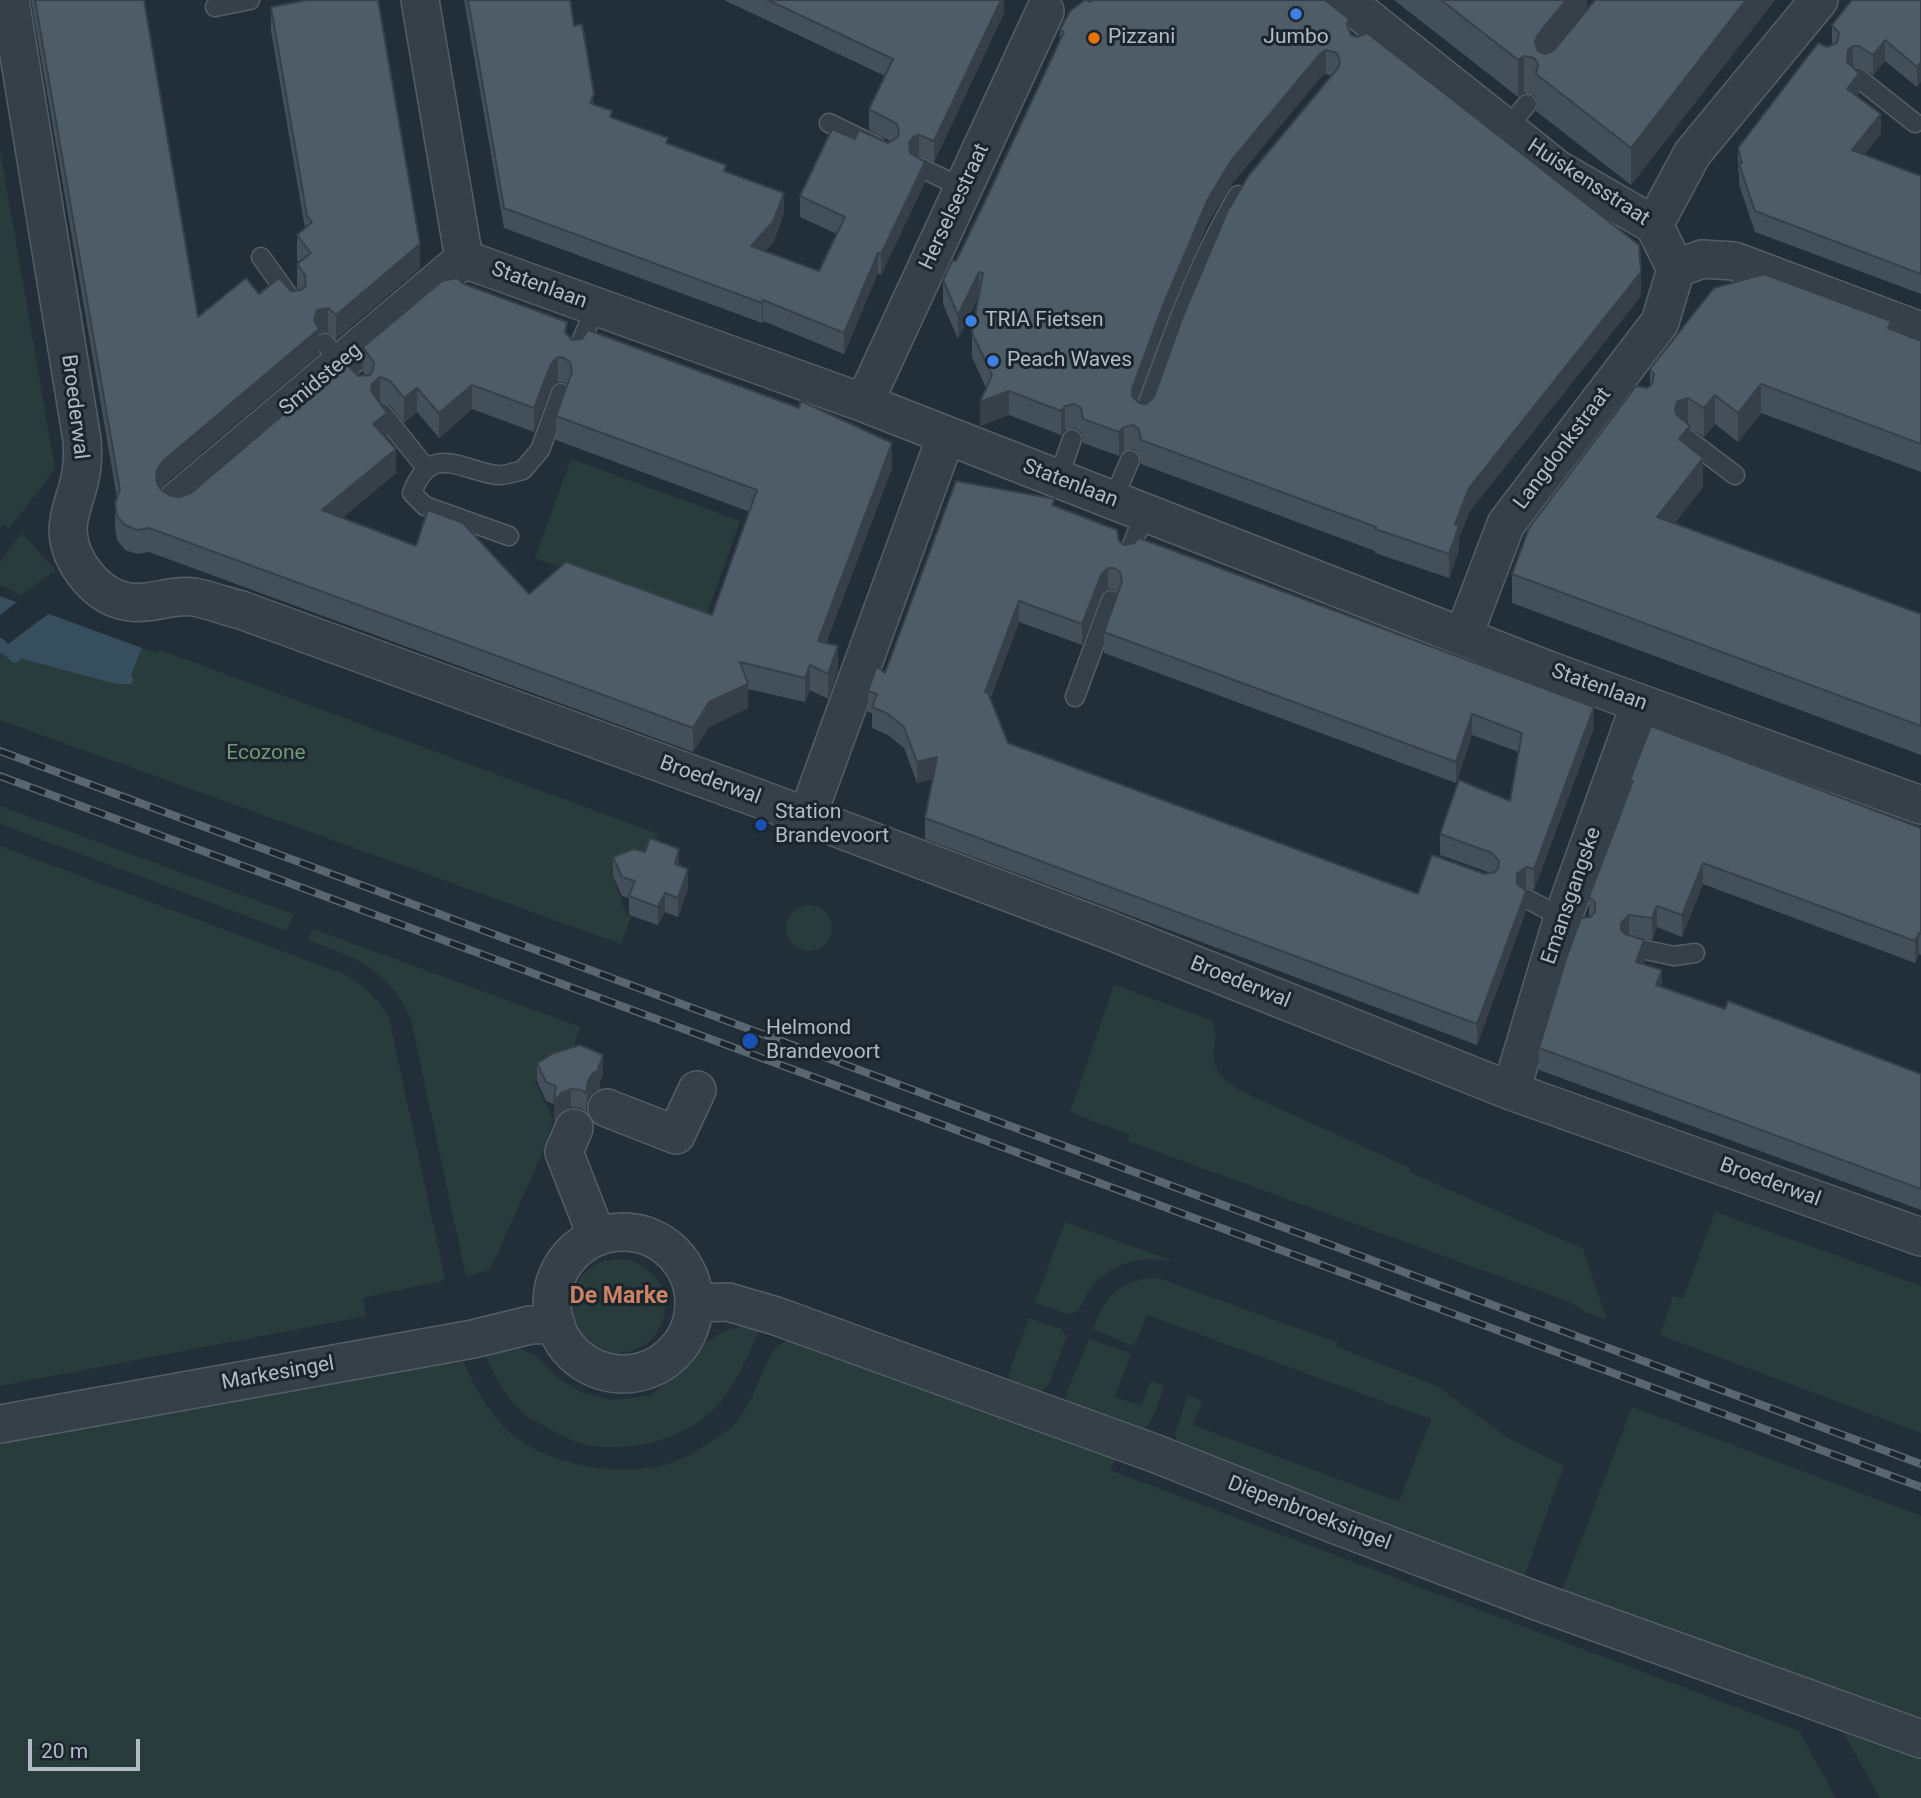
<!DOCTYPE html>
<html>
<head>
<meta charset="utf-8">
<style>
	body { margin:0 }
	#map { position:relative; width:1921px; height:1798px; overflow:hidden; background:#232f38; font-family:Roboto,sans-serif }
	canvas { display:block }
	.scale { position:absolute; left:28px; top:1739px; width:112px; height:32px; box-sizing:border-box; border:4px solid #b1bbc5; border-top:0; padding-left:9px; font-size:21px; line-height:24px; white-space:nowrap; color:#b1bbc5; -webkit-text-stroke:5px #1c252d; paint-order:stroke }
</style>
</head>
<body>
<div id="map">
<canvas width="1921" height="1798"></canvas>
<div class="scale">20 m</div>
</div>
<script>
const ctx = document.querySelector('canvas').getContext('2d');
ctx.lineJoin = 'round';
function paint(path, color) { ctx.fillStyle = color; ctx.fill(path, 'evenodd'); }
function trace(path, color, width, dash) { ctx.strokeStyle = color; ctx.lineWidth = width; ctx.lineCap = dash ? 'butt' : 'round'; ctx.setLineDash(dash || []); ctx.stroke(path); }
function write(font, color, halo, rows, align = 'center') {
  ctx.font = font + ' Roboto,sans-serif'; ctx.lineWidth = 6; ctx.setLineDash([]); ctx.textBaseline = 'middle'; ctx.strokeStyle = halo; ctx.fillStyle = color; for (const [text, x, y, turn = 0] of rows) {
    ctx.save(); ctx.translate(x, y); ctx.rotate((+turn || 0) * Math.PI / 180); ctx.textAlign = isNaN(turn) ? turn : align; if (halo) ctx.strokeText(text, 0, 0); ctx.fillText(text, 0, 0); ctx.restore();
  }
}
const green = new Path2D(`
	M0 150 55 469 9 529 4 524 0 529Z
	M571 459 740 521 705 620 535 558Z
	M21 533 56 570 21 595 0 585V563Z
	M0 604 139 655 142 648 157 653 160 650 658 834 648 858 612 874 627 915 631 917 621 944 0 720Z
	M0 806 293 914 287 931 8 827 0 823Z
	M0 846 346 975C365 987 378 998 389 1018L445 1280 363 1298 366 1316 0 1386Z
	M786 928a23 23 0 1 1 46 0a23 23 0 1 1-46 0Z
	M313 929 580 1027 574 1044 581 1047 574 1064 535 1081 553 1120 545 1147 490 1270 466 1276 411 1019C388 969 357 958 308 940Z
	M1114 985 1211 1020C1221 1038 1210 1049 1215 1065 1218 1076 1230 1083 1238 1090L1410 1168 1409 1172 1583 1249 1607 1320 1581 1310 1570 1302 1128 1141 1130 1135 1070 1112Z
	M1715 1212 1921 1286V1433L1660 1335 1673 1296 1683 1299Z
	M1065 1222 1170 1260V1261C1138 1255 1107 1264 1088 1292 1082 1302 1081 1313 1068 1314L1035 1303Z
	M571 1306a47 47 0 1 1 94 0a47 47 0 1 1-94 0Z
	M1158 1278 1338 1343 1337 1347 1437 1386 1505 1436 1564 1466 1524 1577 1178 1446 1175 1433 1188 1395 1202 1401 1193 1425 1399 1502 1431 1419 1147 1315 1134 1346 1093 1329C1106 1295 1119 1279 1158 1278Z
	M1029 1318 1061 1329 1067 1337 1048 1385 1038 1394 1005 1384Z
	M744 1326H761C748 1354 736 1388 713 1410 682 1440 635 1451 593 1446 576 1444 558 1434 544 1426 536 1421 527 1417 521 1411 503 1394 494 1375 484 1353L517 1347 537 1357 558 1378 583 1393 611 1400 649 1396 687 1368 707 1342 724 1331Z
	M792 1337 1117 1456 1110 1470 1799 1731 1836 1798H0V1441L460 1354C472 1381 483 1405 504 1427 541 1464 609 1476 660 1466 681 1462 713 1442 730 1428 753 1408 758 1374 775 1349 779 1344 787 1341 792 1337Z
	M1089 1339 1131 1354 1115 1397 1141 1406 1151 1381 1164 1386C1158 1401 1155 1424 1140 1431L1067 1404V1392Z
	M1632 1407 1921 1516V1724L1562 1591Z
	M1836 1720 1921 1752V1798H1880Z`);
const water = new Path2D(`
	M0 596 142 648 131 675 134 680 131 684H117L0 653Z`);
const pier = new Path2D(`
	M20 600 51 612 0 650V615Z`);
const stream = new Path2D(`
	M0 643 15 658`);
const lane = new Path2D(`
	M215 7 250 0
	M1857 77 1915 123
	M829 123 876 146
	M1507 128 1527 104
	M919 167 963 188
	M261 257 291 299
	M325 343 343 366
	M576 354 596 306
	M382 413 427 469
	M1143 417C1170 341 1197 264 1238 195
	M1686 438 1735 475
	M1058 479 1072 439
	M1113 500 1130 460
	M509 536 425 506 412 493C431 443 458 469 496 475 504 476 515 472 523 470L540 450 561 393
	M1128 555 1145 513
	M1075 697 1111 600
	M1527 899 1567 920
	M1632 947 1674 956 1695 953`);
const street = new Path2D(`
	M10 0 82 440C83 453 83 465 80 478 77 495 68 512 68 530 69 562 97 598 130 602 151 605 172 594 194 597 209 600 225 606 241 610L760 799 1108 930 1511 1091 1921 1237
	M420 0 464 259 864 403 1548 670 1921 805
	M1345 0 1557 169 1654 225 1676 269
	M1654 225 1692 154 1819 0
	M1676 269 1702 259 1734 261 1921 331
	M864 403 1045 11
	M177 501 464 259
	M1463 637 1506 524 1660 322 1676 269
	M807 817 946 436
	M1511 1091 1563 917 1640 704
	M607 1108 676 1135 697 1090
	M574 1128 564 1152 597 1237
	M552 1303a71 71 0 1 1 142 0a71 71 0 1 1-142 0Z
	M695 1303 728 1302 776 1316 1154 1453 1328 1522 1534 1600 1921 1739
	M0 1424 473 1339 530 1325 556 1324`);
const rail = new Path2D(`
	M0 751 1921 1464
	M0 776 1921 1487`);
const wall = new Path2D(`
	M31 0H144L198 317 259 294 299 290 297 288V264L299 262 297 260V235L305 228 271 31V7L420 268 336 339 328 332 319 334V354L163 485 161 489V490L171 496 180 497 191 493 358 376 365 375 363 372V347L464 284 567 334 572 340 892 468 826 643 838 670 828 699 810 690 805 702 748 689V708L709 727 693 752 149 552 137 554 125 550 117 540 115 528V503L117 498ZM558 382H564L567 384 556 416V440L750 512 712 615 529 594 342 518 396 473 386 438 387 437 380 402 390 405 404 423 417 412 439 438 472 409 534 432 551 388Z
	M464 0H570L574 26 594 105 612 118 726 172 784 214 773 243 765 251 819 271 837 234 800 217V196L855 139 888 143 890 141 869 130V109L885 76 724 0H1004V13L934 162 919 156 916 157 925 182 881 275 878 273 844 354 763 321 762 323 504 228Z
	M1394 0H1587V10L1595 0H1775L1631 185 1536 111V98L1534 95 1524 93 1518 97Z
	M1921 0 1917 87 1885 61 1873 75 1859 66 1853 67 1859 93 1857 96 1881 134 1864 155 1921 176V294L1755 232 1739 184V174L1738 169V148L1832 45V25Z
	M1090 2 1349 31 1351 35 1641 296 1469 512 1459 538V550L1449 578 1375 553V551L1141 464 1139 454 1134 449 1124 451 1119 456 1083 443 1081 432 1075 428 1065 430 1061 435 1009 415 980 426 986 388 972 357V333L978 297 958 339 943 304V280L956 261 986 199 1060 39V30ZM1326 74 1332 76 1154 397 1146 404 1139 403 1137 401 1162 332 1208 223 1231 185 1320 78Z
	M1891 329 1921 341V472L1761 413 1738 442 1715 424 1704 437 1690 428V448L1703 487 1675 523 1921 614V755L1512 603V574L1650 385V369Z
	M1055 506 1119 541 1124 545 1594 728 1534 890 1526 888 1524 889 1526 911 1477 1045 925 839V818L933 779 917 783 904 748 888 735 872 728V713L868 712V691ZM1108 589H1114L1118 592 1104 632V653L1456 783 1472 735 1519 752 1510 801 1440 834V855L1491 873 1418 894 1008 743 990 700 1019 622 1082 645 1101 595Z
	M1630 780 1921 828V955L1919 954 1915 963 1703 884 1682 937 1657 927 1652 940 1633 937 1644 961 1643 964 1662 987 1725 1009 1921 1074V1210L1539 1070V1048L1589 918V897L1630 788Z
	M613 857 679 866 688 888 678 917 665 912 658 925 629 915V898L622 896 613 876Z
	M537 1063 603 1073 600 1081V1089L593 1092 588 1100 586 1112 581 1108 571 1107 561 1112 554 1121V1104L546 1101 537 1081Z`);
const shadedWall = new Path2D(`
	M1001 0H1004V13L934 162V141Z
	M1566 0H1587V11L1538 72 1535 42 1537 36Z
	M1746 0H1775L1631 185V148Z
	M1885 40V61L1873 75V55Z
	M1853 46V66L1848 71 1847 62 1848 50Z
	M1326 50V74L1320 78 1231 185 1208 223 1162 332 1132 413V389L1162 308 1208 199 1231 161 1320 54Z
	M1524 56V93L1518 97V60Z
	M1921 62V82L1917 87V67Z
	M1859 73V93L1847 109V89Z
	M1881 114V134L1852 170V150Z
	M919 135V156L913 157 909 163V142L913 137Z
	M925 162V182L881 275V254Z
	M784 193V214L773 243 751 267V246Z
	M420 244V268L336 339V315Z
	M878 253V273L844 354V333Z
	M979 272V296L958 339V315Z
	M1641 272V296L1469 512 1459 538V550L1449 578V554L1455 524 1469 488Z
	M763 300V321L762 323V303Z
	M328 308V332L319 334V354L163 485 157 495V470L163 461 317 310Z
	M558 357V382L551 388 534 432V408L551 364Z
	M380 377V402L371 391 372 384Z
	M1761 384V413L1738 442V413Z
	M472 385V409L439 438V413Z
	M417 388V412L404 423V398Z
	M1009 391V415L980 426V402Z
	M1715 395V424L1704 437V408Z
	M1688 398V427L1677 431 1675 409 1677 402Z
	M1065 406V430L1061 435V411Z
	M387 413V437L373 449V424Z
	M1690 426V455L1679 439Z
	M1124 427V451L1119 456V432Z
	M892 443V468L818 665V641Z
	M396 449V473L322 535V510Z
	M1703 458V487L1657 546V517Z
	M1108 568V589L1101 595 1082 645V624L1101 575Z
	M1019 601V622L985 713V692Z
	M838 646V670L828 699V674Z
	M810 665V690L805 702V678Z
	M748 684V708L709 727 693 752V728L709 702Z
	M1594 707V728L1534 890V869Z
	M1472 714V735L1456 783V762Z
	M937 757V777L917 783V762Z
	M679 849V868L675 864Z
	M1703 863V884L1682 937V915Z
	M1526 867V888L1517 894V874Z
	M688 869V888L678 917V898Z
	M1526 891V911L1477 1045V1024Z
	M665 893V912L658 925V907Z
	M1657 906V927L1652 940V918Z
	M1629 915V936L1621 944V923Z
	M1919 933V954L1915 963V941Z
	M1644 940V961L1636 983V962Z
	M1662 970V992L1656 985Z
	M603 1055V1073L600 1081V1089L593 1092 588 1100 586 1112 588 1081 598 1069Z
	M571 1089V1107L561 1112 554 1121V1102L561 1093Z`);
const building = new Path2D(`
	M35 0H144L198 317 246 278 259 294 279 278 291 291 301 290 306 285 305 275 297 264 311 253 297 235 312 222 307 216 271 7 307 0H378L420 244 336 315 328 308 317 310 314 320 319 329 163 461 157 470 156 480 161 490 171 496 180 497 191 493 345 362 358 376 370 375 373 370 374 363 363 347 442 281 457 278 464 284 567 322 565 332 572 340 582 339 588 330 799 408 801 401 892 443 818 641 838 646 828 674 810 665 805 678 740 662 748 684 709 702 693 728 149 528 137 530 125 525 117 516 115 503 120 490ZM558 357 564 358 570 362 572 372 556 416 757 490 712 615 566 562 529 594 463 523 428 510 416 546 322 510 396 449 373 424 387 413 371 391 372 384 380 377 390 381 404 398 417 388 439 413 472 385 534 408 551 364Z
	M468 0H570L574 26 582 24 594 94 590 103 612 111 610 117 668 138 666 143 726 165 724 171 784 193 773 222 751 246 819 271 845 217 800 196 832 129 855 139 859 130 888 143 898 137 899 130 897 124 869 109 893 59 768 0H1001L934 141 919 135 913 137 909 142 910 153 925 162 881 254 878 253 844 333 763 300 762 303 504 208Z
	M1085 0H1087L1090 2 1093 0H1325L1349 19 1347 25 1351 35 1357 37 1367 33 1639 245 1641 272 1469 488 1455 524 1459 526 1449 554 1375 529 1376 527 1141 440 1139 430 1134 425 1124 427 1119 432 1083 419 1081 408 1075 404 1065 406 1061 411 1009 391 980 402 992 375 972 333 983 273 979 272 958 315 943 280 952 261H956L986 199 1064 32 1060 30 1070 11ZM1326 50 1337 53 1340 62 1338 68 1249 175 1228 210 1183 316 1154 397 1146 404 1139 403 1132 396V389L1162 308 1208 199 1231 161 1320 54Z
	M1441 0H1566L1537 36 1535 42 1538 51 1545 54 1554 50 1595 0H1746L1631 148 1536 74 1538 64 1534 58 1524 56 1518 60Z
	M1852 0H1921V62L1917 67 1885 40 1873 55 1859 46H1853L1848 50 1847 62 1859 73 1847 89 1881 114 1852 150 1921 176V274L1755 211 1739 164 1742 163 1738 148 1818 43 1827 47 1837 43 1839 33 1832 25Z
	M1764 274 1891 321 1888 328 1921 341V444L1761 384 1738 413 1715 395 1704 408 1688 398 1677 402 1675 409 1676 414 1690 426 1679 439 1703 458 1657 517 1921 614V726L1512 574 1529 528 1636 386 1647 388 1652 384 1654 374 1650 369 1714 288Z
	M956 481 1055 499 1052 505 1117 530 1119 541 1124 545 1134 543 1139 538 1594 707 1534 869 1526 867 1517 874V884L1526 891 1477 1024 925 818 937 757 917 762 904 727 888 714 872 707 877 694 868 691 877 666 885 673ZM1108 568H1114L1120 572 1122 582 1104 632 1456 762 1472 714 1522 733 1510 801 1459 780 1440 834 1492 853 1499 861 1498 868 1495 872 1485 874 1432 855 1418 894 1008 743 988 693 985 692 1019 601 1082 624 1101 575Z
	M1651 726 1921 828V934L1919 933 1915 941 1703 863 1682 915 1657 906 1652 918 1629 915 1621 923V930L1625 934 1644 940 1636 962 1662 970 1656 985 1725 1009 1728 1001 1921 1074V1189L1539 1048 1566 959 1581 918 1591 917 1595 912V902L1589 897 1633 781 1630 780Z
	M650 838 679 849 675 864 688 869 678 898 665 893 658 907 629 896 635 881 622 877 613 857 634 849 645 852Z
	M580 1045 603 1055 598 1069 600 1070 593 1073 588 1081 586 1093 581 1090 571 1089 561 1093 554 1102 556 1086 546 1082 537 1063 554 1053Z`);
const markers = [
	[1296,14,7,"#3f7fe0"],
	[1094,38,7,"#e8710a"],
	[971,321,7,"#3f7fe0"],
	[993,361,7,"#3f7fe0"],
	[761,825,7,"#1a4fb4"],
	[750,1041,9,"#1a4fb4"]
];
const poiNames = [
	["Pizzani",1108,38],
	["Jumbo",1296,38,"center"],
	["TRIA Fietsen",985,321],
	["Peach Waves",1007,361],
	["Station",775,813],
	["Brandevoort",775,837],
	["Helmond",766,1029],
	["Brandevoort",766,1053]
];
const streetNames = [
	["Huiskensstraat",1588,183,33],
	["Herselsestraat",955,207,-65],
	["Statenlaan",539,286,20],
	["Smidsteeg",321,380,-40],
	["Broederwal",74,407,83],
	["Langdonkstraat",1563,449,-53],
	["Statenlaan",1070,484,21],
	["Statenlaan",1599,688,20],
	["Broederwal",710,781,20],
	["Emansgangske",1572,896,-71],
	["Broederwal",1240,983,22],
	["Broederwal",1770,1183,20],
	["Markesingel",278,1374,-10],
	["Diepenbroeksingel",1309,1514,21]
];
const parkNames = [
	["Ecozone",266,754]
];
const neighbourhoodNames = [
	["De Marke",619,1297]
];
paint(green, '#283d3b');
paint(water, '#374e5e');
paint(pier, '#232f38');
trace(stream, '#374e5e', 10);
trace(lane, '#545e66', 21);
trace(street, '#545e66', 40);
trace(lane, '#364049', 18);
trace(street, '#364049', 37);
trace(rail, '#5a6771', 8);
trace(rail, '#1c252d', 5, [16]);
paint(wall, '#434f59');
paint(shadedWall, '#374048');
paint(building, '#4e5c67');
trace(building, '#374048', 2);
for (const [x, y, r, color] of markers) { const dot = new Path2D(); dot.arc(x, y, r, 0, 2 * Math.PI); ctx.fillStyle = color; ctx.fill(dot); trace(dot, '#1c252d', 2.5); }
write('21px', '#b1bbc5', '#1c252d', poiNames, 'left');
write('21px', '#b1bbc5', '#1c252d', streetNames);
write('21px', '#719974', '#1c252d', parkNames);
write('bold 23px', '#cc8264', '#1c252d', neighbourhoodNames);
</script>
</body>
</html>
